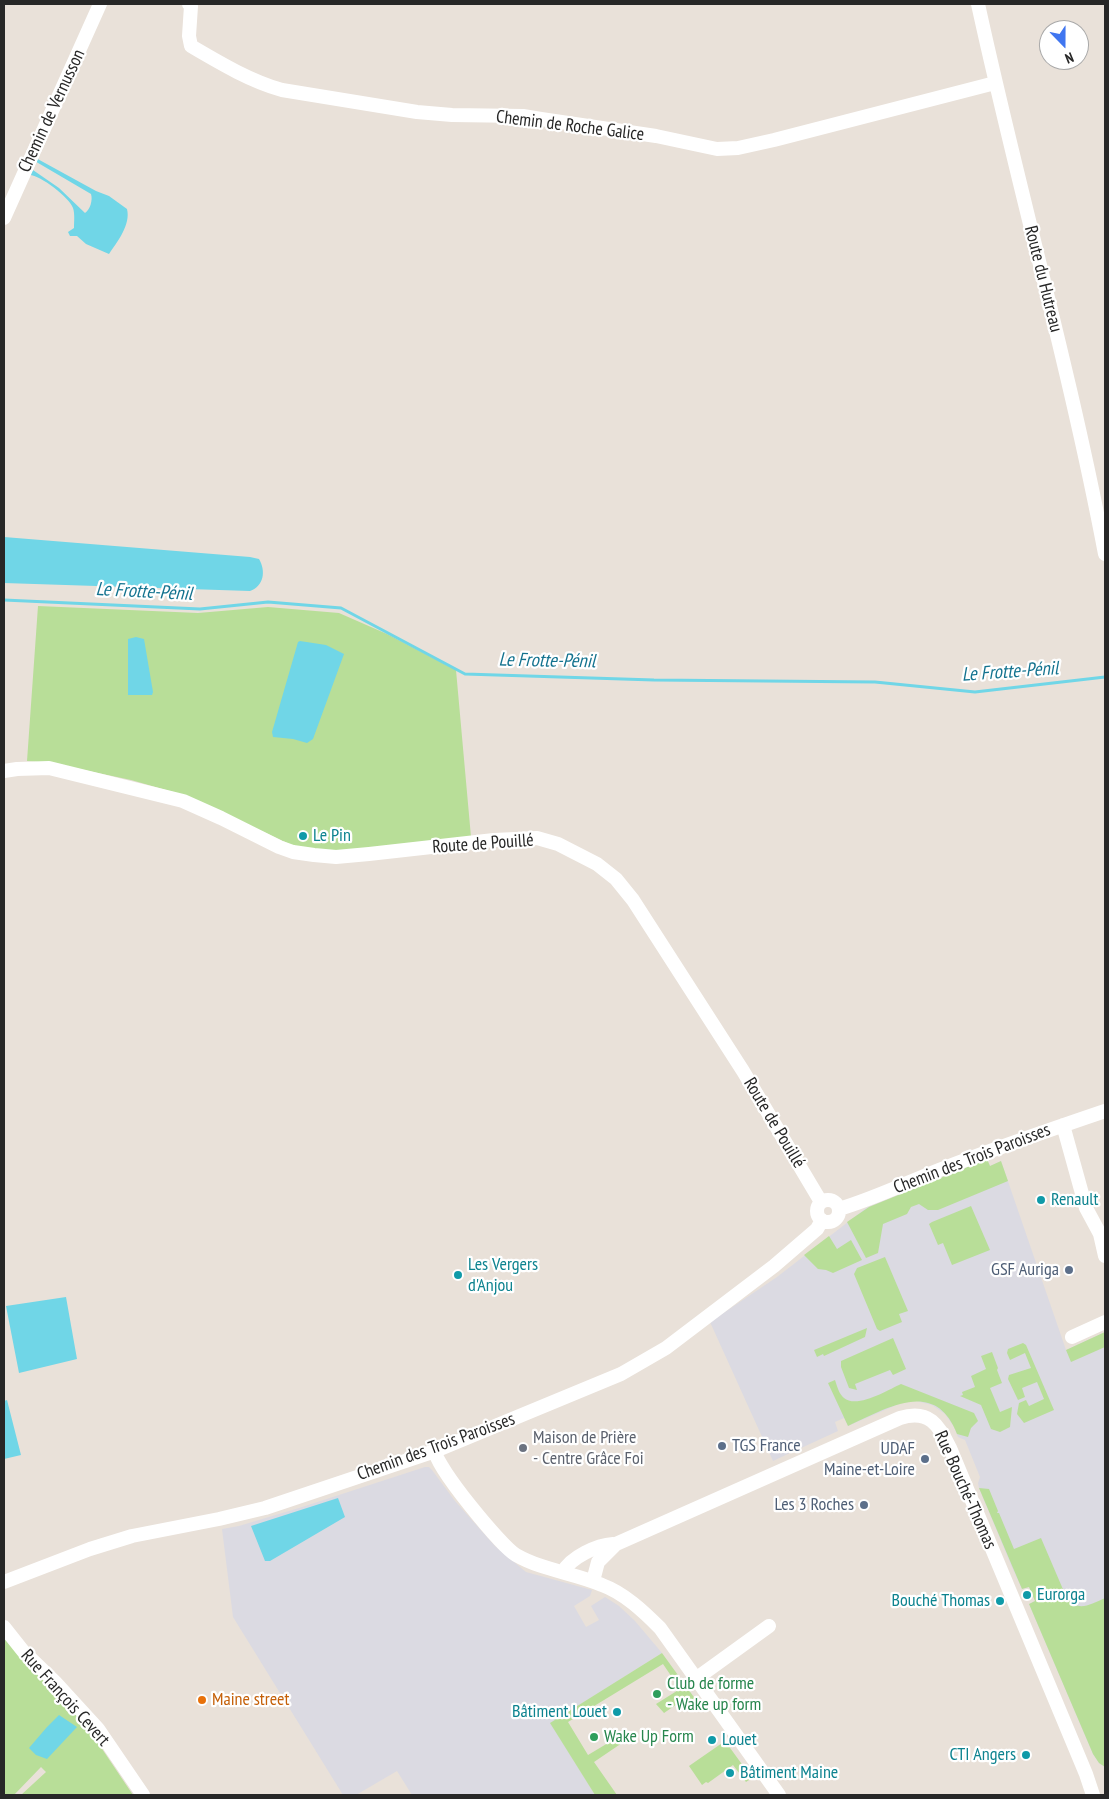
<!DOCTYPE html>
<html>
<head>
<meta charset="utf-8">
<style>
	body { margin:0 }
	#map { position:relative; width:1109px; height:1799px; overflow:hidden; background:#e9e1d9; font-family:"PT Sans Narrow",sans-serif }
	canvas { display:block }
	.frame { position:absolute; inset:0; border:5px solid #272727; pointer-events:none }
	.north { position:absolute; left:1039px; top:20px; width:50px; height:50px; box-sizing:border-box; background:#fff; border:1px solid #a9a9a9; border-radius:50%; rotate:158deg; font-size:14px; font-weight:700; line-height:20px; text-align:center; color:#272727 }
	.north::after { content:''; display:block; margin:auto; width:18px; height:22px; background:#4076f0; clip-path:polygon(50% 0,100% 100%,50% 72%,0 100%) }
</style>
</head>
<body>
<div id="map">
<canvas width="1109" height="1799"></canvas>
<div class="frame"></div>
<div class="north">N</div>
</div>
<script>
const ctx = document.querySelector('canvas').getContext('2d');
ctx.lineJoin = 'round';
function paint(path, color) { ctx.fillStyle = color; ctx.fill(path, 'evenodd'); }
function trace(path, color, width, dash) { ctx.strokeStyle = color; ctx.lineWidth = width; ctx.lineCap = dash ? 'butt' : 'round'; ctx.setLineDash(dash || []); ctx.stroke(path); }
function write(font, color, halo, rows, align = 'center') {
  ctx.font = font + ' "PT Sans Narrow",sans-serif'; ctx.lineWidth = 4.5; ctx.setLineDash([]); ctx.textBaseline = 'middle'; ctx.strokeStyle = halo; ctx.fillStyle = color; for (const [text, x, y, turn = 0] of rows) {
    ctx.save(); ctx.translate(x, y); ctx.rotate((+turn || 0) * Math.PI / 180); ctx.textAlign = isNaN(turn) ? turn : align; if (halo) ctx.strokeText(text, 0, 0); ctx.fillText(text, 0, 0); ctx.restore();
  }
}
const industrial = new Path2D(`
	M987 1159 990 1166 1001 1161 1066 1350 1105 1332V1767L1099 1763 1093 1754 1029 1604 1035 1601 1029 1587 1022 1589 1011 1565 979 1488 978 1483 980 1477 965 1440 958 1437 954 1427 945 1414 932 1405 916 1401 901 1403 848 1426 844 1418 835 1422 838 1431 799 1449 798 1445 795 1446 791 1448 792 1452 773 1461 710 1322 777 1277 866 1208Z
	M425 1467H429L432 1470 455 1501 495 1546 526 1572 592 1590 590 1596 574 1606 586 1627 599 1620 591 1606 605 1597 619 1606 635 1621 662 1653 551 1723 595 1795H412L397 1771 356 1795H343L233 1617 222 1529 239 1526 299 1508Z`);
const green = new Path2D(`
	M38 606 198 613 268 607 339 613 387 634 456 670 471 837 342 852 298 848 187 796 131 780 51 763 27 761Z
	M987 1159 990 1166 1001 1161 1008 1181 938 1210H928L919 1204 911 1207 907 1214 883 1224 878 1253 866 1258 847 1222 869 1207Z
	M971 1206 990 1250 952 1265 943 1243 938 1245 929 1224 932 1222Z
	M829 1236 837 1249 851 1240 862 1260 833 1273 826 1270 818 1269 804 1255Z
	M885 1257 908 1311 899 1314 902 1322 880 1331 877 1329 854 1274 857 1268Z
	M867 1328 865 1337 824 1356 823 1354 817 1357 814 1350Z
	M1105 1332V1347L1071 1362 1066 1350Z
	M893 1338 906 1369 893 1375 890 1370 855 1384 857 1390 849 1388 841 1367V1361Z
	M1023 1343 1026 1345 1054 1410 1024 1423 1017 1414 1019 1403 1026 1400 1029 1406 1044 1399 1037 1382 1022 1388 1025 1397 1018 1400 1008 1379 1009 1375 1031 1368 1025 1353 1010 1360 1007 1353 1008 1349Z
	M992 1352 998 1368 997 1370 1002 1383 990 1388 1000 1412 1012 1407 1010 1427 1000 1432 991 1429 981 1405 960 1396 963 1395 962 1392 975 1387 971 1376 986 1369 981 1356Z
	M835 1380C837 1386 839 1394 844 1398 857 1409 888 1390 901 1384L974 1413 978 1421 971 1428 968 1437 957 1434C935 1377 886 1409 848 1426L828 1383Z
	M979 1488 989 1489 998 1511 997 1513H999L1014 1549 1041 1538 1065 1594C1076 1614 1089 1605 1105 1598V1767L1099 1763 1093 1754 1029 1604 1035 1601 1029 1587 1022 1589 1019 1582Z
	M4 1633 86 1725 133 1795H21L46 1772 41 1767 14 1795H4Z
	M662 1653 696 1700 690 1703 686 1698 664 1713 656 1704 680 1689 663 1664 568 1722 588 1755 618 1737 622 1743 594 1762 617 1795H595L550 1723Z
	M725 1741 752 1778 746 1782 733 1765 708 1783 706 1782 702 1785 689 1766Z`);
const water = new Path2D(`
	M34 157 96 191 109 196 127 209C131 225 117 242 109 254L86 244 77 236H70L68 232 74 228C74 222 75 214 73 208 70 198 39 174 29 175L30 168 59 188 85 213C90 210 93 200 91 194L33 160Z
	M4 537 250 557 259 559C266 571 264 586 250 591L4 583Z
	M136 637 144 639 153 692 152 695H128V639Z
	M300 641 326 645 344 654 313 739 307 743 293 739 273 737 272 732 298 642Z
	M66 1297 77 1359 19 1373 6 1306Z
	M7 1400 21 1455 4 1459V1401Z
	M338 1498 345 1517 270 1561H265L251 1526Z
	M59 1715 77 1727 47 1759 36 1755 29 1748 47 1727Z`);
const stream = new Path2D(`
	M4 600 200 609 268 602 341 608 465 674 654 680 875 682 975 692 1105 677`);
const minor = new Path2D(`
	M189 4 191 6 189 36 191 46C220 63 250 81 282 90L417 112 452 115 523 116 541 119 656 136 717 149 738 148 774 140 995 83
	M978 4C1018 188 1070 369 1105 554
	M4 218 100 4
	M4 771 17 769 49 768 183 801 221 818 279 847 293 852 314 855 336 857 369 854 494 840 537 838 558 844 597 864 616 879 633 900 743 1071 821 1202
	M1063 1125 1086 1208 1100 1234 1105 1256
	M817 1211a11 11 0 1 1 22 0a11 11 0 1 1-22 0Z
	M839 1209C873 1199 906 1183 939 1170 994 1149 1049 1130 1105 1111
	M1072 1337 1105 1322
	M435 1451C436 1467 501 1546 516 1555 542 1570 574 1573 602 1585 624 1593 643 1611 660 1628L779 1795
	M563 1572C571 1557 597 1545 613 1544
	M593 1581 598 1562 616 1544 900 1418C929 1409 939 1425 950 1448L1086 1774 1093 1795
	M4 1582 90 1549 132 1536 219 1519 265 1508 435 1451 621 1374 666 1348 774 1266 817 1229 822 1220
	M4 1627 23 1651 55 1682 98 1729 143 1795
	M697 1678 769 1626`);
const markers = [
	[303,836,5,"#0f9aa8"],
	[1041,1200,5,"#0f9aa8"],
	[1069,1270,5,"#5c6f8a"],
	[458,1275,5,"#0f9aa8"],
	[722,1446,5,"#5c6f8a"],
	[523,1448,5,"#6b7280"],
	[925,1459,5,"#5c6f8a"],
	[864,1505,5,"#5c6f8a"],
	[1027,1595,5,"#0f9aa8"],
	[1000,1601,5,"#0f9aa8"],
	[657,1694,5,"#2e9e5b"],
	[202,1700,5,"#e8710a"],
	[617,1712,5,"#0f9aa8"],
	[594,1737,5,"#2e9e5b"],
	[712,1740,5,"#0f9aa8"],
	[1026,1755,5,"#0f9aa8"],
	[730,1773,5,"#0f9aa8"]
];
const streetNames = [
	["Chemin de Vernusson",52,111,-65],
	["Chemin de Roche Galice",570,126,7],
	["Route du Hutreau",1043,279,76],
	["Route de Pouillé",483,844,-4],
	["Route de Pouillé",774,1123,59],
	["Chemin des Trois Paroisses",972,1159,-21],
	["Chemin des Trois Paroisses",436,1447,-20],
	["Rue Bouché-Thomas",965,1490,66],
	["Rue François Cevert",65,1698,48]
];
const cultureNames = [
	["Le Pin",313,836],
	["Renault",1051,1200],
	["Les Vergers",468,1265],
	["d'Anjou",468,1286],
	["Eurorga",1037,1595],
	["Bouché Thomas",990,1601,"right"],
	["Bâtiment Louet",607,1712,"right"],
	["Louet",722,1740],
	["CTI Angers",1016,1755,"right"],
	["Bâtiment Maine",740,1773]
];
const serviceNames = [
	["GSF Auriga",1059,1270],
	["TGS France",732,1446,"left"],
	["UDAF",915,1449],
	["Maine-et-Loire",915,1470],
	["Les 3 Roches",854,1505]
];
const worshipNames = [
	["Maison de Prière",533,1438],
	["- Centre Grâce Foi",533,1459]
];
const leisureNames = [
	["Club de forme",667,1684],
	["- Wake up form",667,1705],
	["Wake Up Form",604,1737]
];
const foodNames = [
	["Maine street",212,1700]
];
const waterNames = [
	["Le Frotte-Pénil",144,592,3],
	["Le Frotte-Pénil",547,661,1],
	["Le Frotte-Pénil",1010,672,-4]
];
paint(industrial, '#dbdae2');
paint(green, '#b8de98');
paint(water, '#70d6e7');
trace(stream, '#70d6e7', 3);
trace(minor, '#fff', 14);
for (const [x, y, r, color] of markers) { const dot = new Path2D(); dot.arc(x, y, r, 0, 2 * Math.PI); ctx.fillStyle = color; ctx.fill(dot); trace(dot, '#fff', 2); }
write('18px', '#272727', '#fff', streetNames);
write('18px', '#0d838f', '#fff', cultureNames, 'left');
write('18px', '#4e5e75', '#fff', serviceNames, 'right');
write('18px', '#5b616d', '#fff', worshipNames, 'left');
write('18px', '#27864d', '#fff', leisureNames, 'left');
write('18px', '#c56008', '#fff', foodNames, 'left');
write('italic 19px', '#14738f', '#fff', waterNames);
</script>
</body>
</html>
